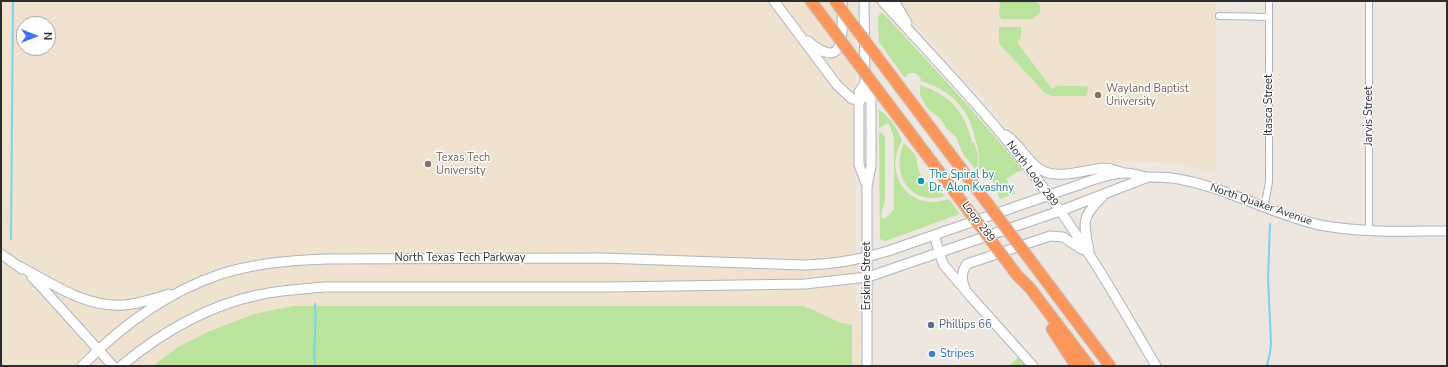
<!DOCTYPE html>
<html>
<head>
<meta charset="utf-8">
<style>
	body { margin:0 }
	#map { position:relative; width:1448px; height:367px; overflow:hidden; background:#eee7df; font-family:"Nunito Sans",sans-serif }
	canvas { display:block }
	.frame { position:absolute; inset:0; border:2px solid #2d2d2d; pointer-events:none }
	.north { position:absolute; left:16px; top:16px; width:40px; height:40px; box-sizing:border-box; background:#fff; border:1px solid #ababab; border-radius:50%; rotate:90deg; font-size:11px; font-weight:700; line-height:16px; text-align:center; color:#2d2d2d }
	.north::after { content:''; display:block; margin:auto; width:14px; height:18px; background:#4270f9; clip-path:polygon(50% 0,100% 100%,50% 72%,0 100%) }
</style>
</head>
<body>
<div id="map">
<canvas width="1448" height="367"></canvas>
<div class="frame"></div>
<div class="north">N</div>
</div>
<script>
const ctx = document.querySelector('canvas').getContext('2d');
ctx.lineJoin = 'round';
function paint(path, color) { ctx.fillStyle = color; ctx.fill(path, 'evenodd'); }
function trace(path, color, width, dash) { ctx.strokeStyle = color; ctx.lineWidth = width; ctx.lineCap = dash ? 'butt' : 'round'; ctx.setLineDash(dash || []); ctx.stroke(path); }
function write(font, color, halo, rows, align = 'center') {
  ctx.font = font + ' "Nunito Sans",sans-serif'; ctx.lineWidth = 3; ctx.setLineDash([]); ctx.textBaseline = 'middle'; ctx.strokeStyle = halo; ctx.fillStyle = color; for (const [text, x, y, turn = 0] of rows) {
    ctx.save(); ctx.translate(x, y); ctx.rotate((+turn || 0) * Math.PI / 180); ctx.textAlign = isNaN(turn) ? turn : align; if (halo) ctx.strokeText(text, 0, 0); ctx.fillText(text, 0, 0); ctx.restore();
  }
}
const education = new Path2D(`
	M1 1H855L856 301 861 316 863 366H1ZM24 24H48V48H24Z
	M897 1H1216V168L1214 174 1186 166 1157 162H1124L1060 171 1044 167 1035 161 991 107 910 19Z`);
const green = new Path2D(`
	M1000 1H1036L1040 6V13L1033 19H1002L999 16Z
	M879 13H881L886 16C932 66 978 115 1021 168L1022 171 1017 172 1006 179 1016 193 1000 199 990 175 978 169C980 160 979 154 977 145 975 140 975 135 973 130 966 104 945 88 921 81L920 77 915 73H909L905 78 879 42 878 19 879 15H880Z
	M999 27H1021V38L1017 42 1052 89 1058 85 1062 86H1087L1088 88 1087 95 1085 96H1052L1045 93 1002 47 999 42Z
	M920 85C950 95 965 112 972 142L974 143C978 152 980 160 976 170L963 154 956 137 947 129 940 118 929 110 923 101 920 94Z
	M879 110C889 115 898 130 902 141 882 175 910 213 949 199L960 214 885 241 880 239 879 132 883 134 885 137V200C884 208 881 209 881 218L885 219 894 209V138L889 124H886L879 128Z
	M904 143C907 147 912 150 915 155 918 161 917 169 921 176 927 185 938 188 945 196 910 207 890 173 904 143Z
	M293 306H804L841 323 852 325V366H153L178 347 210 331 254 314Z
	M1019 357 1026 366H1006L1010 365Z`);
const stream = new Path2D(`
	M11 239 13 1
	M315 366C313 345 317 325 315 304
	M1267 366 1270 353 1271 343 1268 278 1270 224`);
const street = new Path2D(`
	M1219 16 1269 17
	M1264 208 1269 182V1
	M1369 231V1`);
const secondary = new Path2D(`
	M774 1 837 85 852 99 861 100 871 91
	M864 1 865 83 871 91V166L867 186V366
	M882 1C935 59 990 116 1037 179 1082 238 1119 302 1156 366
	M894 1 907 23
	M808 41C848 76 842 26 842 1
	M865 83 859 92V165L867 186
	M1006 135C1020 144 1028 163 1041 170 1060 180 1083 170 1103 168 1108 168 1115 170 1121 172
	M934 235 943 264 972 298 1033 366
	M1089 251C1084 224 1080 218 1102 197
	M1 254 22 269
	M19 266C51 283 86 308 124 305 139 304 154 299 169 294
	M32 277 38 283 113 366
	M965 288C961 280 961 272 967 264L1050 236 1063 237 1083 250
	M82 366C121 326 167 292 221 274 255 263 291 260 326 259L603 258 803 265C835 264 858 260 888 251L1084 183C1097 178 1112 173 1126 173 1134 173 1141 177 1149 177 1161 177 1171 177 1183 180 1230 189 1273 215 1320 225 1362 233 1405 231 1447 231
	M121 366C162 332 206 306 258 295 280 290 303 289 325 287H609L805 284 868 277 1060 211 1148 177`);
const highway = new Path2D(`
	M811 1 829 25
	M1034 265 1110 366
	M1017 275 1030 288 1089 366
	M1052 329 1076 366`);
const highwayBridge = new Path2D(`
	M835 1 1034 265
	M829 25 1017 275`);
const markers = [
	[1098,95,4,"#8d6e63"],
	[428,164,4,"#8d6e63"],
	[921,181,4,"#0f9aa8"],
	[931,325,4,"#5c6f8a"],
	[932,354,4,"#3f7fe0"]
];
const educationNames = [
	["Wayland Baptist",1106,89],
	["University",1106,102],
	["Texas Tech",436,158],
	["University",436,171]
];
const streetNames = [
	["Itasca Street",1269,105,-90],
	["Jarvis Street",1369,116,-90],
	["North Loop 289",1032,174,53],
	["North Quaker Avenue",1261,205,19],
	["Loop 289",978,222,53],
	["North Texas Tech Parkway",460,258],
	["Erskine Street",867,276,-90]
];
const cultureNames = [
	["The Spiral by",929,175],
	["Dr. Alon Kvashny",929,188]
];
const serviceNames = [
	["Phillips 66",939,325]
];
const shopNames = [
	["Stripes",940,354]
];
paint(education, '#efe2cf');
paint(green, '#bae49d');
trace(stream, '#74d6ee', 2);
trace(street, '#afb3bd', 8);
trace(secondary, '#afb3bd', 11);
trace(highway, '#c8c8c8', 13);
trace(street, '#fff', 6);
trace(secondary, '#fff', 9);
trace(highway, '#fd965b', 11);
trace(highwayBridge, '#c8c8c8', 13, []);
trace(highwayBridge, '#fd965b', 11);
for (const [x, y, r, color] of markers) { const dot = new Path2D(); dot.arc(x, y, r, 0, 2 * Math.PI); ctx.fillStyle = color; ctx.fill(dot); trace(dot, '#fff', 1.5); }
write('11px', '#785e54', '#fff', educationNames, 'left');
write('11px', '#2d2d2d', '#fff', streetNames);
write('11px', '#0d838f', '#fff', cultureNames, 'left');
write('11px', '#4e5e75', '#fff', serviceNames, 'left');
write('11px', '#366cbe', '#fff', shopNames, 'left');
</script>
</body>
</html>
